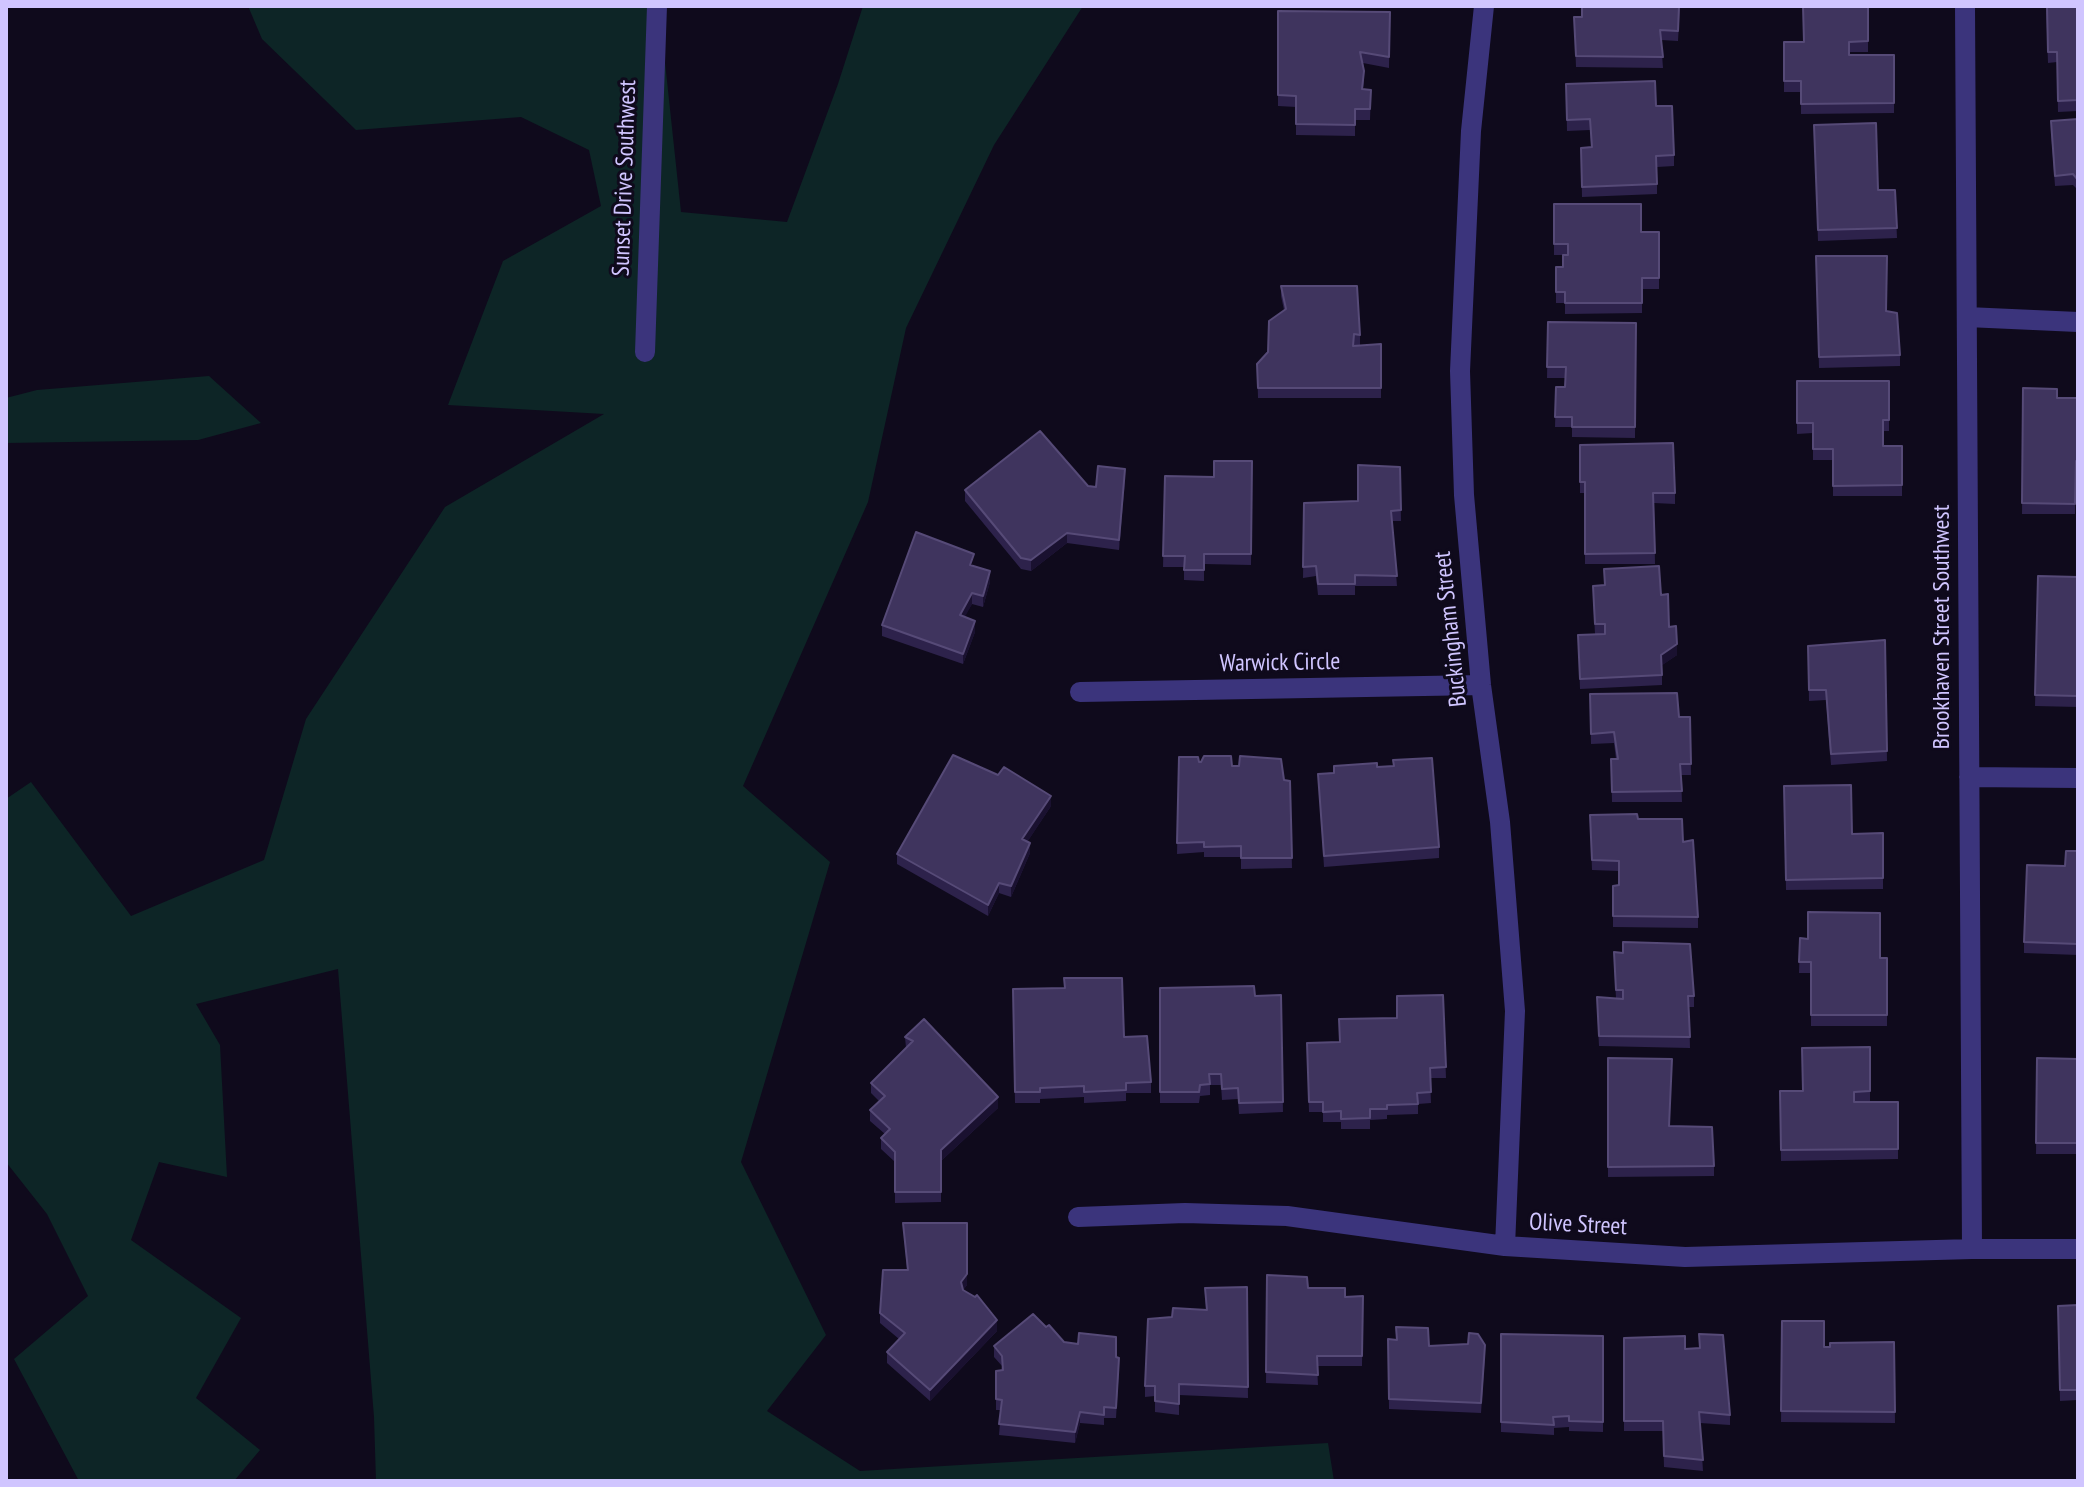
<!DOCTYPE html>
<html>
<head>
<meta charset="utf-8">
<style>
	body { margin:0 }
	#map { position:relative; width:2084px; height:1487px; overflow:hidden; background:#0f0a1c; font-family:"PT Sans Narrow",sans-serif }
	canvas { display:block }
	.frame { position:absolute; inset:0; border:8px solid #d0c5ff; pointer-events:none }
</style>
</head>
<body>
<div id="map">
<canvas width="2084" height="1487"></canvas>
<div class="frame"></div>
</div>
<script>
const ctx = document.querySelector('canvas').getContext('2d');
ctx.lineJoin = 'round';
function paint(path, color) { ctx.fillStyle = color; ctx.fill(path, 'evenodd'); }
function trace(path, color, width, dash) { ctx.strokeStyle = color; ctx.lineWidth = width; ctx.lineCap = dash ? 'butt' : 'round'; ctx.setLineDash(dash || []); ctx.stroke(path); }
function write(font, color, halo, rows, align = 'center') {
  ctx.font = font + ' "PT Sans Narrow",sans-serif'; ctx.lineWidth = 6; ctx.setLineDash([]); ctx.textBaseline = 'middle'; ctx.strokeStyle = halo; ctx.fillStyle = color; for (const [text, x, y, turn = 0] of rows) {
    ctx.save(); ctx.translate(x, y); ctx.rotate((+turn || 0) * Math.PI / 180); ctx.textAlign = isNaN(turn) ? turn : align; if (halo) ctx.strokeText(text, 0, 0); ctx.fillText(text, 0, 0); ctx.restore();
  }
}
const green = new Path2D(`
	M248 6H659L681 212 787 222 838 84 863 6H1083L994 145 906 328 868 502 743 786 830 862 741 1162 826 1335 767 1411 860 1471 1328 1443 1334 1481H376L374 1417 338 969 196 1004 220 1045 227 1177 159 1162 131 1240 241 1318 196 1398 260 1450 234 1481H79L14 1359 88 1296 47 1214 6 1162V799L31 782 131 916 264 860 306 719 445 507 604 414 448 405 503 261 601 206 589 150 521 117 356 130 262 39Z
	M209 376 261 423 198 440 6 443V398L37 390Z`);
const minor = new Path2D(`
	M1484 6 1471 131 1460 371 1464 495 1481 685 1500 822 1515 1011 1505 1246
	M1965 6 1972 1249
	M1967 317 2078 322
	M645 352 657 6
	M1080 692 1481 685
	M1969 777 2078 778
	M1078 1217 1185 1213 1287 1216 1505 1246 1685 1257 1972 1249H2078`);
const wall = new Path2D(`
	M1680 6 1678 41 1661 40 1663 68 1576 67 1574 17H1582Z
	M1868 6V52H1849V55H1894V113L1801 114V92H1784V42H1803Z
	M2046 6H2078V111L2058 112 2057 62 2048 63Z
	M1278 11 1390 12 1389 68 1363 63 1364 81 1363 89 1371 90 1370 120H1355V136L1296 135V107L1278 106Z
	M1566 84 1656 106 1674 155V166L1657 167V194L1582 197 1581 148 1591 147 1590 130 1567 131Z
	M2078 119V190L2073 185 2055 186 2051 132V121Z
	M1814 125 1878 190H1895L1897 238 1818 241Z
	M1554 204 1641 232H1659V289H1642V313L1565 314V303H1556V267H1563L1568 255H1554Z
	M1816 256 1886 311 1900 355V366L1819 368Z
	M1281 286 1360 335V346L1381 344V398H1258L1257 364 1268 352 1284 310 1281 296Z
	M1548 322 1636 323 1635 438 1572 437V427H1555L1556 387H1565V378H1547Z
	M1797 381H1889V431H1883V446H1902V496H1833V460H1813V433L1797 434Z
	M2023 388 2057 398H2078V472H2076L2075 514H2022Z
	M1580 445 1675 493V504L1654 503 1655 564H1585V493H1580Z
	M1252 461 1251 565 1204 564V581L1184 580V567H1163L1165 476 1214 477Z
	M1400 467 1401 521H1392L1397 586H1355V595H1318L1316 576 1303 578 1304 503 1358 501Z
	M1125 480 1119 550 1067 543 1031 571 1021 569 965 501V490L1088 486 1096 487Z
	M974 565V566L990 582 983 607 972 604 964 617 975 632 963 664 882 636V625Z
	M2038 576 2078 577V707L2035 706Z
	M1661 595 1677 655 1662 665V685L1580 689 1578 635 1595 634 1593 597Z
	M1885 640 1887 761 1831 765 1826 700 1809 701 1808 646Z
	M1590 694 1679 717H1690L1691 775H1681L1682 802H1612L1611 759H1616L1614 743 1591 744Z
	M1179 757 1199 762 1232 766 1290 781 1292 868 1241 869V857H1204V852L1177 854Z
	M1377 767 1439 847V858L1324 867 1318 774Z
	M1784 786 1852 834 1883 833V889L1786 890Z
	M1051 806 1027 842 1030 853 1011 897 999 893 988 916 897 864V854Z
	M1590 815 1638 819 1683 842 1698 917V928L1613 927V886L1619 885V871L1592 870Z
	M2078 851V955L2024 953V942L2065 866Z
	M1800 938 1880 958H1887V1026H1811V973H1799Z
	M1614 963 1694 996V1007H1689L1690 1048 1599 1046 1597 1008 1616 998Z
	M1064 978 1124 1037 1151 1082V1093H1126V1101L1084 1103V1097L1040 1099V1103H1015L1013 989 1064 988Z
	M1160 988 1255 996 1281 995 1283 1112 1239 1114 1238 1099 1222 1100 1221 1085H1210V1095L1200 1096 1199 1103H1160Z
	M1443 995 1446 1078H1430L1431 1103 1418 1104V1114L1387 1115V1119L1370 1120V1129H1341V1122H1323V1112H1309L1307 1043 1340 1042 1397 1018Z
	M924 1019 998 1108 941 1161V1202L895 1203V1162L881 1149V1138L885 1134 870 1121V1110L879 1101 871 1093V1083L906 1048 905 1037Z
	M1870 1047V1102H1898V1159L1781 1161 1780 1091H1803Z
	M1608 1058 1670 1126 1714 1166V1176L1608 1177Z
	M2037 1058 2078 1059V1154H2036Z
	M903 1223 967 1285 963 1290 997 1331 930 1401 887 1363V1352L899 1339 880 1323V1313L907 1270Z
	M1267 1275 1308 1288 1345 1297 1363 1296 1362 1366H1317L1318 1385 1266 1383Z
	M1247 1287 1248 1398 1179 1395V1415L1155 1412V1396L1145 1397V1386L1172 1317 1206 1310 1205 1288Z
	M2078 1305V1400L2060 1401 2058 1306Z
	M1782 1321 1824 1347 1894 1342 1895 1423 1781 1422Z
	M1396 1327 1429 1346 1485 1355 1481 1413 1389 1409 1388 1339 1396 1340Z
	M1501 1334 1603 1336V1432L1569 1431V1427L1554 1428V1435L1501 1432Z
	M1699 1334 1730 1415V1425L1700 1423 1703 1471 1664 1467 1663 1431H1624V1338L1685 1349 1699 1348Z
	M1064 1342 1116 1357 1119 1369 1116 1418H1104V1425L1080 1423 1075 1443 999 1435 1001 1410H996V1399L1002 1366 994 1357V1346Z`);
const shadedWall = new Path2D(`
	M1125 469V480L1119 550V540Z
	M1067 533V543L1031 571V560Z
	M990 571V582L983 607V596Z
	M972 593V604L960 626V615Z
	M975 621V632L963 664V654Z
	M1677 644V655L1661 666V655Z
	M1051 796V806L1022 850V839Z
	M1030 843V853L1011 897V886Z
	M999 883V893L988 916V905Z
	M998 1097V1108L941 1161V1150Z
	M967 1274V1285L961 1293V1282Z
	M997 1320V1331L930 1401V1390Z
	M1080 1412V1423L1075 1443V1432Z`);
const building = new Path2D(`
	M1582 6H1679L1678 31 1660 30 1663 57 1576 56 1574 17H1582Z
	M1803 6H1868V41L1849 42V55H1894V103L1801 104V81H1784V42H1804Z
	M2047 6H2078V100L2058 101 2057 52H2048Z
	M1278 11 1390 12 1389 57 1360 52 1364 71 1362 89 1371 90 1370 109H1355V125L1296 124V96L1278 95Z
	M1655 81 1656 106H1672L1674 155 1656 156 1657 184 1582 187 1581 148 1592 147 1590 119 1567 120 1566 84Z
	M2078 119V180L2073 174 2055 176 2051 121Z
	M1876 123 1878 190H1895L1897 228 1818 230 1814 125Z
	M1554 204H1641V232H1659V278H1642V303H1565V292H1556V267H1563V255H1568V244H1554Z
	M1816 256H1887L1886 311 1897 313 1900 355 1819 357Z
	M1281 286H1357L1360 335 1354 334 1353 346 1381 344V388H1258L1257 364 1268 352 1269 321 1286 309Z
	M1548 322 1636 323 1635 427H1572V417H1555L1556 387H1565L1566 367H1547Z
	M1797 381H1889V420H1883V446H1902V485L1833 486V449H1813V423H1797Z
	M2023 388 2057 389V398H2078V461H2076L2075 504 2022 503Z
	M1040 431 1088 486 1096 487 1098 466 1125 469 1119 540 1067 533 1031 560 1021 558 965 490Z
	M1673 443 1675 493H1653L1655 553 1585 554V482H1580V445Z
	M1214 461H1252L1251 554H1204V570H1184L1185 556H1163L1165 476 1214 477Z
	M1358 465 1400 467 1401 510 1391 511 1397 576 1355 575V584H1318L1316 566 1303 567 1304 503 1358 501Z
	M916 532 974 554 970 565 990 571 983 596 972 593 960 615 975 621 963 654 882 625Z
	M1659 566 1661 595 1668 594 1669 627 1676 626 1677 644 1661 655 1662 675 1580 679 1578 635 1605 634V624H1595L1593 586 1605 585 1604 569Z
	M2038 576 2078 577V696L2035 695Z
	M1885 640 1887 751 1831 754 1826 690H1809L1808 646Z
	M1677 693 1679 717H1690L1691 764H1680L1682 791 1612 792 1611 759H1618L1614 732 1591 734 1590 694Z
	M953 755 998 775 1004 767 1051 796 1022 839 1030 843 1011 886 999 883 988 905 897 854Z
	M1204 756H1231L1232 766H1239L1240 756 1281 759 1284 780 1290 781 1292 858H1241V846L1204 847V842L1177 843 1179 757H1198L1199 762H1201Z
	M1432 758 1439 847 1324 856 1318 774 1334 773V766L1377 763V767L1394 766 1393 760Z
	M1851 785 1852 834 1883 833V878L1786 880 1784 786Z
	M1637 814 1638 819H1682L1683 842 1693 840 1698 917 1613 916V886L1619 885V861L1592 860 1590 815Z
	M2066 851H2078V944L2024 942 2027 865 2065 866Z
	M1808 912 1880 913V958H1887V1015H1811V962H1799L1800 938 1808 939Z
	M1623 942 1690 944 1694 996H1688L1690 1037 1599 1036 1597 997 1623 999V990H1616L1614 952 1623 953Z
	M1064 978H1122L1124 1037 1147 1036 1151 1082 1126 1083V1090L1084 1092V1086L1040 1088V1092H1015L1013 989 1065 988Z
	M1254 986 1255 996 1281 995 1283 1102 1239 1103 1238 1088 1222 1089 1221 1074H1209L1210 1084 1200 1085 1199 1092H1160V988Z
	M1443 995 1446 1067 1430 1068 1431 1092 1417 1093 1418 1104 1387 1105V1109H1370V1118L1341 1119V1111L1323 1112V1102H1309L1307 1043 1340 1042 1339 1019 1397 1018V996Z
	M924 1019 998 1097 941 1150V1192H895V1152L881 1138 890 1129 870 1110 885 1096 871 1083 913 1041 905 1037Z
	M1870 1047V1091L1854 1092V1102H1898V1149L1781 1150 1780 1091H1803L1802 1048Z
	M1608 1058 1672 1059 1669 1126 1712 1127 1714 1166 1608 1167Z
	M2037 1058 2078 1059V1143H2036Z
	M903 1223H967V1274L961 1282 963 1290 975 1297 977 1295 997 1320 930 1390 887 1352 905 1333 880 1313 883 1270H908Z
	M1267 1275 1307 1277 1308 1288H1345V1297L1363 1296 1362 1356H1317L1318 1375 1266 1372Z
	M1247 1287 1248 1387 1179 1384V1404L1155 1401V1386H1145L1148 1319 1172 1317 1173 1308 1207 1310 1205 1288Z
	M2078 1305V1390H2060L2058 1306Z
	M1033 1314 1046 1327 1049 1325 1064 1342 1078 1344 1079 1333 1116 1337V1357L1119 1358 1116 1408 1104 1407V1415L1080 1412 1075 1432 999 1424 1002 1400 996 1399V1371L1003 1370 1002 1356 994 1346Z
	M1782 1321H1824V1347H1830V1343L1894 1342 1895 1412 1781 1411Z
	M1396 1327 1428 1328 1429 1346 1468 1344 1469 1333 1478 1334 1485 1345 1481 1403 1389 1399 1388 1339 1397 1340Z
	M1501 1334 1603 1336V1422L1569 1421V1416L1553 1417 1554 1425 1501 1422Z
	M1699 1334 1723 1335 1730 1415 1699 1412 1703 1460 1664 1456 1663 1421H1624V1338L1685 1336V1349L1700 1348Z`);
const streetNames = [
	["Sunset Drive Southwest",625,178,-88],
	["Brookhaven Street Southwest",1942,627,-90],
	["Buckingham Street",1451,629,-96],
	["Warwick Circle",1280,663,-1],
	["Olive Street",1578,1225,3]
];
paint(green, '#0d2526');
trace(minor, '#3b347c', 20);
paint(wall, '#2d224b');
paint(shadedWall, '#1a1130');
paint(building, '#3f345e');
trace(building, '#564a77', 2);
write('24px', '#d0c5ff', '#0f0a1c', streetNames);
</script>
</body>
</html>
